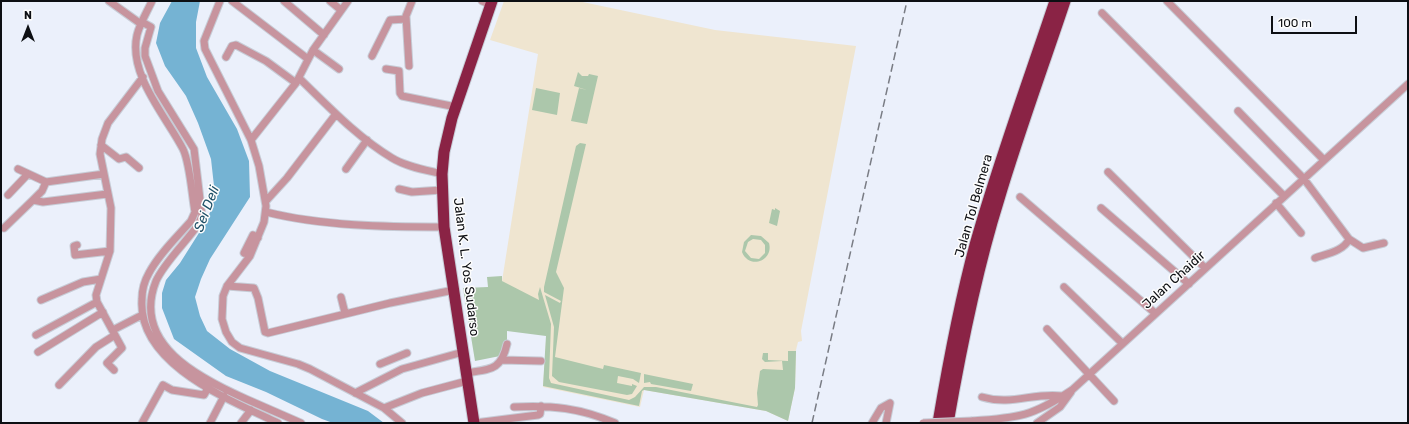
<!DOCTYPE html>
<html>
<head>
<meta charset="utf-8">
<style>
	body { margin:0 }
	#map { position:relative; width:1409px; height:424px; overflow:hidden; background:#ebf0fb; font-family:Rubik,sans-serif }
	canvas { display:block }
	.frame { position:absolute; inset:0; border:2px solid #0d0f13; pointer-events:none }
	.north { position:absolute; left:8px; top:8px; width:40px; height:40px; -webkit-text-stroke:3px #fdfdfd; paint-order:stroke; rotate:0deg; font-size:11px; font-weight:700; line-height:16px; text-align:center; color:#0d0f13 }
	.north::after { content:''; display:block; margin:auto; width:14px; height:18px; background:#0d0f13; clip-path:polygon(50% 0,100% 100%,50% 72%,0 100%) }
	.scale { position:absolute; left:1271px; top:16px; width:86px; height:18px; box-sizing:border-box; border:2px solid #0d0f13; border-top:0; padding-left:5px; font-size:12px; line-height:14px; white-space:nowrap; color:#0d0f13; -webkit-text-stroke:3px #fdfdfd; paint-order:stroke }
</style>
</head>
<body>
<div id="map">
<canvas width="1409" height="424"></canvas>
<div class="frame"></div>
<div class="north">N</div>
<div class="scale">100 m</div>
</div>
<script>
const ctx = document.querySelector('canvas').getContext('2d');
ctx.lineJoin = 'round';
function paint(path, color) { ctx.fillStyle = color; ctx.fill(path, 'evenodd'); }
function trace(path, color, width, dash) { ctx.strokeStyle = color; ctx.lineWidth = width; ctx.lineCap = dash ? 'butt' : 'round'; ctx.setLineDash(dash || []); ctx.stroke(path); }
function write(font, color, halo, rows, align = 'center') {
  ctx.font = font + ' Rubik,sans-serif'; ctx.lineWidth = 3; ctx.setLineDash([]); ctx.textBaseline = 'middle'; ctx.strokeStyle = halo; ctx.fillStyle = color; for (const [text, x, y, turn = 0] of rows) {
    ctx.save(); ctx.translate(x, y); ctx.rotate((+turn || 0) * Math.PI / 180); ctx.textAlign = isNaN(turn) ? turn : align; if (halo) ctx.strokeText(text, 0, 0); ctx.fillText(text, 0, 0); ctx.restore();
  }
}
const industrial = new Path2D(`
	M504 1H578L715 30 856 46 801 331 802 341 798 342 796 350 795 388 788 421 766 411 644 390 640 407 543 387 547 326 502 281 538 54 490 40Z`);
const green = new Path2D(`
	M578 72 582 76H588L589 74 598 76 587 124 571 121 579 88 587 90 574 86Z
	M536 88 560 93 557 115 532 110Z
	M580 143 586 144 556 272 564 288 555 357 603 369 604 365 641 373 639 383 633 379 618 376 617 383 632 386V384L637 386 632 394 627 395 559 382 552 376 554 327 545 295 560 303 561 301 544 292V287L576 146Z
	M775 208 780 211 777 226 769 223 772 209 775 210Z
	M751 235 761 236 769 243C774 261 749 270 742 252L744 242ZM753 239 761 240 765 245V253L759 259 751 258 745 251 748 242Z
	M502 276V281L539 300 538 294 540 287 551 324 549 378 551 383 629 400 635 397 644 387H656L757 407 758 405 757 393 760 371 763 369 783 370 782 361 765 362 762 359 763 353H768V360L788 361V351H796L795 388 788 421 766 411 644 390 642 391 639 406 543 386 546 336 507 331V340L500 356 475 361 463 288 488 287 487 277Z
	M644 374 693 384 691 391 651 384 650 382 644 383Z`);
const water = new Path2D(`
	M172 1H200L196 22V48L207 77 237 129 249 161 250 197 210 259 201 279 195 297 200 316 207 331 230 349 270 371 368 411 384 423H333L322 419 266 392 226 376 174 339 162 308V293L166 280 180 263 204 225 213 206 214 186 211 159 198 123 186 96 165 66 156 43 160 23Z`);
const minor = new Path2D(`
	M109 1 141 24
	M152 1C147 12 140 23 137 35 128 75 166 116 183 149 190 163 192 196 195 212L191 221C177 237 159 254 149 273 145 280 142 291 142 299 137 364 230 400 278 423
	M220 1 204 41 205 49 251 140 259 166 266 206 264 222 250 256 227 286 223 296 222 319 226 332 232 342 240 348 298 364 310 369 384 408 402 423
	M232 1 308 59
	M284 1 324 35
	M330 1 341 10
	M482 1 491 5
	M1167 1 1324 160
	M1102 13 1284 196
	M142 22 151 27 145 48V56L158 91 194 149 202 216 198 225C186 242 164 263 156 281 131 344 199 378 246 399 264 407 283 415 301 423
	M313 50 339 69
	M372 56 390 20 406 19
	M226 57 232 46 236 45 266 61 296 83
	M409 66 406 16 412 1
	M386 69 399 71 400 93 402 96 456 107
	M299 78C328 106 357 137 392 158 407 167 426 170 442 174
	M1238 111 1304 179 1349 239 1363 248 1384 243
	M251 140 296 83 313 50 348 1
	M101 145 119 159 126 157 139 168
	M18 169 46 182 104 174
	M346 169 367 140
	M1108 172 1205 268
	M399 189 412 192 442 190
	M8 195 28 174
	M1020 197 1155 313
	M33 200 42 191 46 182
	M266 201 287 178 336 114
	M1276 203 1301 233
	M1101 208 1189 284
	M266 212C322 226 386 227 444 227
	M4 228 33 200 43 202 107 194
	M77 245 74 246 75 255 110 251
	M244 253 253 235 258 238
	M1315 258C1326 254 1344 251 1349 239
	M227 286 254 288 258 298 265 332 268 333 390 303 454 290
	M1064 287 1122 343
	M341 297 345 313
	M41 300 83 282 101 279
	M1047 329 1114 401
	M113 330 142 315
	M36 335 97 302
	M38 352 103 312
	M502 360 541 361
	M380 364 407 353
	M114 370 107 363 122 348 97 302 96 295 110 251 111 208 100 154 102 139 108 123 143 77
	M466 373C490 369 501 371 507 344
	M59 385 96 347 115 335
	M355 393 402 369 463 352
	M982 397C1012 406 1034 392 1062 396
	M514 407C552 405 580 408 615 423
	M384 408 422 393 467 381
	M972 421C1019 418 1033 416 1072 390L1408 84
	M142 423 163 385 172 390 204 395 208 388
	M210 423 224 396
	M241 423 251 410
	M475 423 538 415 540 414 541 406
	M872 423 881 408 890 403 886 423
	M1037 423 1060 407 1071 392`);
const highway = new Path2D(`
	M474 423 444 227 442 174 444 152 452 118 492 1
	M938 423C948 364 959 304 975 245 998 163 1028 82 1055 1
	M948 423C961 348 976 272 999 199 1019 132 1043 67 1065 1`);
const rail = new Path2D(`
	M812 423 907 1`);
const minorBridge = new Path2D(`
	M923 423 972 421`);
const streetNames = [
	["Jalan Tol Belmera",974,206,-74],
	["Jalan K. L. Yos Sudarso",466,267,83],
	["Jalan Chaidir",1174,280,-42]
];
const waterNames = [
	["Sei Deli",207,209,-69]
];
paint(industrial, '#efe5d0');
paint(green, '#acc7ab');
paint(water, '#75b3d3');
trace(minor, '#c7ccd6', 9);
trace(highway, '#c7ccd6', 13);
trace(minor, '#c7949e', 7);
trace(highway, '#8a2345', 11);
trace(rail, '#797c84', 1.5, [8, 4]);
trace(minorBridge, '#c7ccd6', 9, []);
trace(minorBridge, '#c7949e', 7);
write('13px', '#0d0f13', '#fdfdfd', streetNames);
write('italic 14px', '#1d4f67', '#fdfdfd', waterNames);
</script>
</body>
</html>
